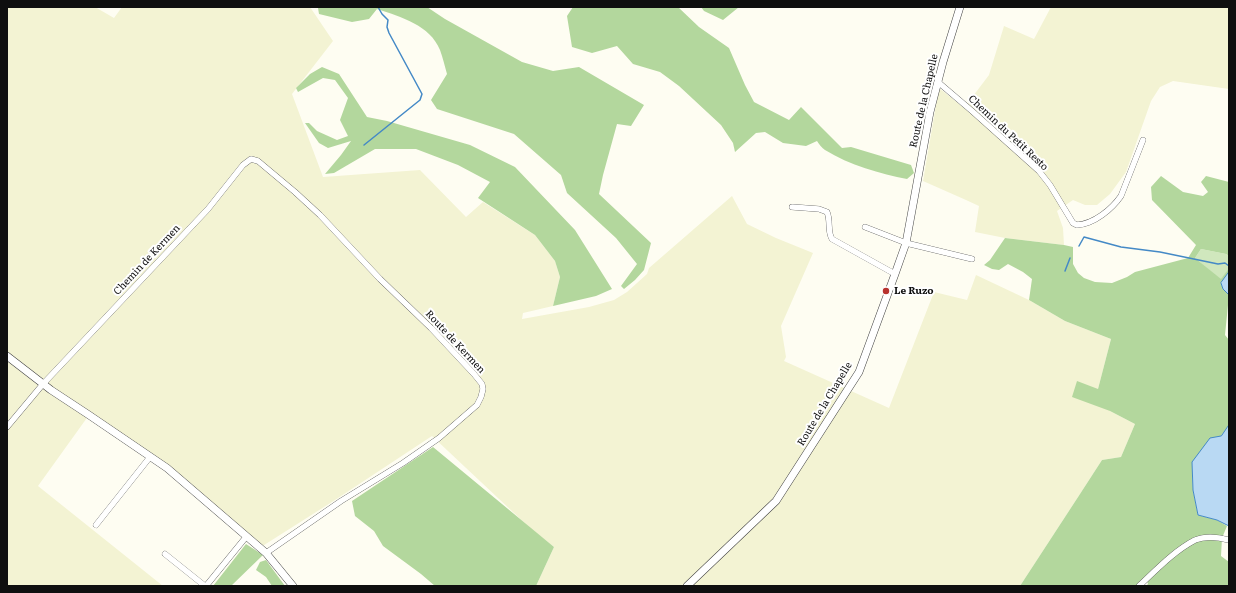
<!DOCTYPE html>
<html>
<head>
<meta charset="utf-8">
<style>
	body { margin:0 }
	#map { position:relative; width:1236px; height:593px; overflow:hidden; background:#fefdf2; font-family:Literata,serif }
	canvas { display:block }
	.frame { position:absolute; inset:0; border:8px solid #0f0f0f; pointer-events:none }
</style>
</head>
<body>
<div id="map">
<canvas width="1236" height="593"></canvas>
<div class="frame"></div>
</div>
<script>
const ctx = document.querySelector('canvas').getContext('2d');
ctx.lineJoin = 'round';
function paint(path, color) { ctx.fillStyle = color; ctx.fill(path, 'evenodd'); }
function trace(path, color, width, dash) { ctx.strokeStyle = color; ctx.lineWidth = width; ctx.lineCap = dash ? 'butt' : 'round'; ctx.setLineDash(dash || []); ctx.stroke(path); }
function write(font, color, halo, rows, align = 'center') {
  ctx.font = font + ' Literata,serif'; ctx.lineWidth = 4; ctx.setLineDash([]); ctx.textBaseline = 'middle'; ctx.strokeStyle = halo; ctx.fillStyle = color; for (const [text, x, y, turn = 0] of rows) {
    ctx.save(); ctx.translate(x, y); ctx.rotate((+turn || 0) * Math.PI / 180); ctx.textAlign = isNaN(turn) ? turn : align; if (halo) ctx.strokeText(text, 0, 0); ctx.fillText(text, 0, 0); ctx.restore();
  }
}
const farmland = new Path2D(`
	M7 7H95L114 18 122 7H310L333 41 292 94 323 177 420 170 466 217 483 202 535 235 555 261 560 277 553 306 523 313 522 319 589 307 614 300 627 292 647 274 649 268 732 196 747 224 776 238 813 253 781 326 786 357 784 361 889 408 934 292 967 300 976 275 1029 300 1065 321 1111 339 1098 389 1110 411 1135 424 1121 457 1102 460 1080 494 1020 586H536L554 547 531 529 432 436 335 500 261 547 167 468 89 415 38 486 163 586H7Z
	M1051 7H1229V89L1173 81 1160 87 1151 101 1126 172 1110 194 1097 205H1085L1073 200 1057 211 1063 228 1064 245 1005 238 975 232 979 206 966 200 923 181 939 88 964 108 989 75 1004 26 1034 39Z`);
const green = new Path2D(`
	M1201 249 1226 254 1229 256V268L1221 280 1195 258Z`);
const forest = new Path2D(`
	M329 7H427L445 19 522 62 553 71 579 67 644 105 631 126 617 124 603 175 599 194 651 243 644 270 635 280 624 289 621 286 637 264 616 238 567 193 561 175 514 134 437 109 431 100 447 74C445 67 443 58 440 50 430 25 401 17 377 9L369 19 352 22 319 14 318 8Z
	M573 7H678L699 27 729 48 745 85 754 102 789 120 801 107 842 148 851 147 911 165 914 173 907 179C881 174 849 165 825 150 822 148 819 144 817 141L806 146 783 143 765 132 756 133 735 152 733 143 721 125 679 86 660 72 633 64 617 46 592 53 572 47 567 16Z
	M701 7H739L723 20 704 11Z
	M322 67 339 74 367 117 387 121 470 145 515 167 575 230 612 289 596 296 553 306 560 277 555 261 535 235 478 198 490 182 458 165 416 149H375L334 173 325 174 341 155 351 141 328 148 319 143 305 123H309L317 131 337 140 348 136 340 120 348 98 335 80 323 78 298 92 296 88 310 74Z
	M1161 176 1183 192 1203 196 1208 192 1201 182 1206 176 1229 182V256L1226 254 1201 249 1195 258 1221 279 1229 268V272L1221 283 1223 289 1229 295 1225 335 1229 340V425L1221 436 1192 462 1193 490 1198 515 1217 520 1227 526 1222 538 1221 556 1229 562V586H1147L1148 583 1146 581 1141 586H1020L1080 494 1102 460 1121 457 1135 424 1110 411 1072 397 1077 381 1098 389 1111 339 1065 321 1029 300 1032 279 1023 272 1008 264 999 270 992 269 984 265 990 260 1005 238 1064 245 1073 247V264L1078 273 1084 278 1095 282 1112 283 1127 277 1135 272 1188 258 1196 245 1152 200 1151 187Z
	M433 447 554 547 536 586H435L421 574 383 546 374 531 355 516 352 501Z
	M246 544 263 555 231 586H213Z
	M266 560 285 586H272L266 577 256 570 260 562Z`);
const water = new Path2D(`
	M1229 272V295L1223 289 1221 283Z
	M1229 425V526L1217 520 1198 515 1193 490 1192 462 1210 438 1221 436Z`);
const stream = new Path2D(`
	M364 145 420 100 422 94 389 33 387 27 388 20 382 14 378 7
	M1079 246 1084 237 1121 247 1160 252 1218 264 1225 263 1229 266
	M1065 271 1070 258`);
const minor = new Path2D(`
	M938 82 972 111 1039 171 1050 185 1073 223 1077 225C1094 224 1112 209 1121 196L1143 140
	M792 207 819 209 827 212C831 221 827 231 832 239L895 274
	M865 227 906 243 972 259
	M7 427 43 384 208 209 243 165 251 159 258 161 295 192 320 215 380 279 431 328 474 374 482 384 483 389 481 397 477 405 439 438 403 463 341 501 266 553
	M96 525 150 457
	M165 554 205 586
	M206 586 246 537
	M1139 586C1156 570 1174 551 1195 540 1205 536 1218 537 1229 540`);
const tertiary = new Path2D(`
	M7 356 51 390 89 415 167 468 266 553 293 586
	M687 586 776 501 859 372 895 274 906 243 930 112 943 62 960 7`);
const markers = [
	[886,291,4,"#b8322e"]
];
const streetNames = [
	["Route de la Chapelle",924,101,-77],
	["Chemin du Petit Resto",1008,133,43],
	["Chemin de Kermen",147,260,-47],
	["Route de Kermen",455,342,47],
	["Route de la Chapelle",825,404,-59]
];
const poiNames = [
	["Le Ruzo",894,291]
];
paint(farmland, '#f3f3d3');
paint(green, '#d0e7bd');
paint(forest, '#b3d79d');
paint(water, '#b9d9f3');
trace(water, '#4489c6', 1);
trace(stream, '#4489c6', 1.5);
trace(minor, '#424242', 6);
trace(tertiary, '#424242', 8);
trace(minor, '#fff', 5.5);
trace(tertiary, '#fff', 7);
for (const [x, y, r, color] of markers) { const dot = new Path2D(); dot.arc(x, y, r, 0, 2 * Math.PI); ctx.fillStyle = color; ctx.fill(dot); trace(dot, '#fff', 1.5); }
write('10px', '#0f0f0f', '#fff', streetNames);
write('bold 10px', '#0f0f0f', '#fff', poiNames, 'left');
</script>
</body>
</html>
